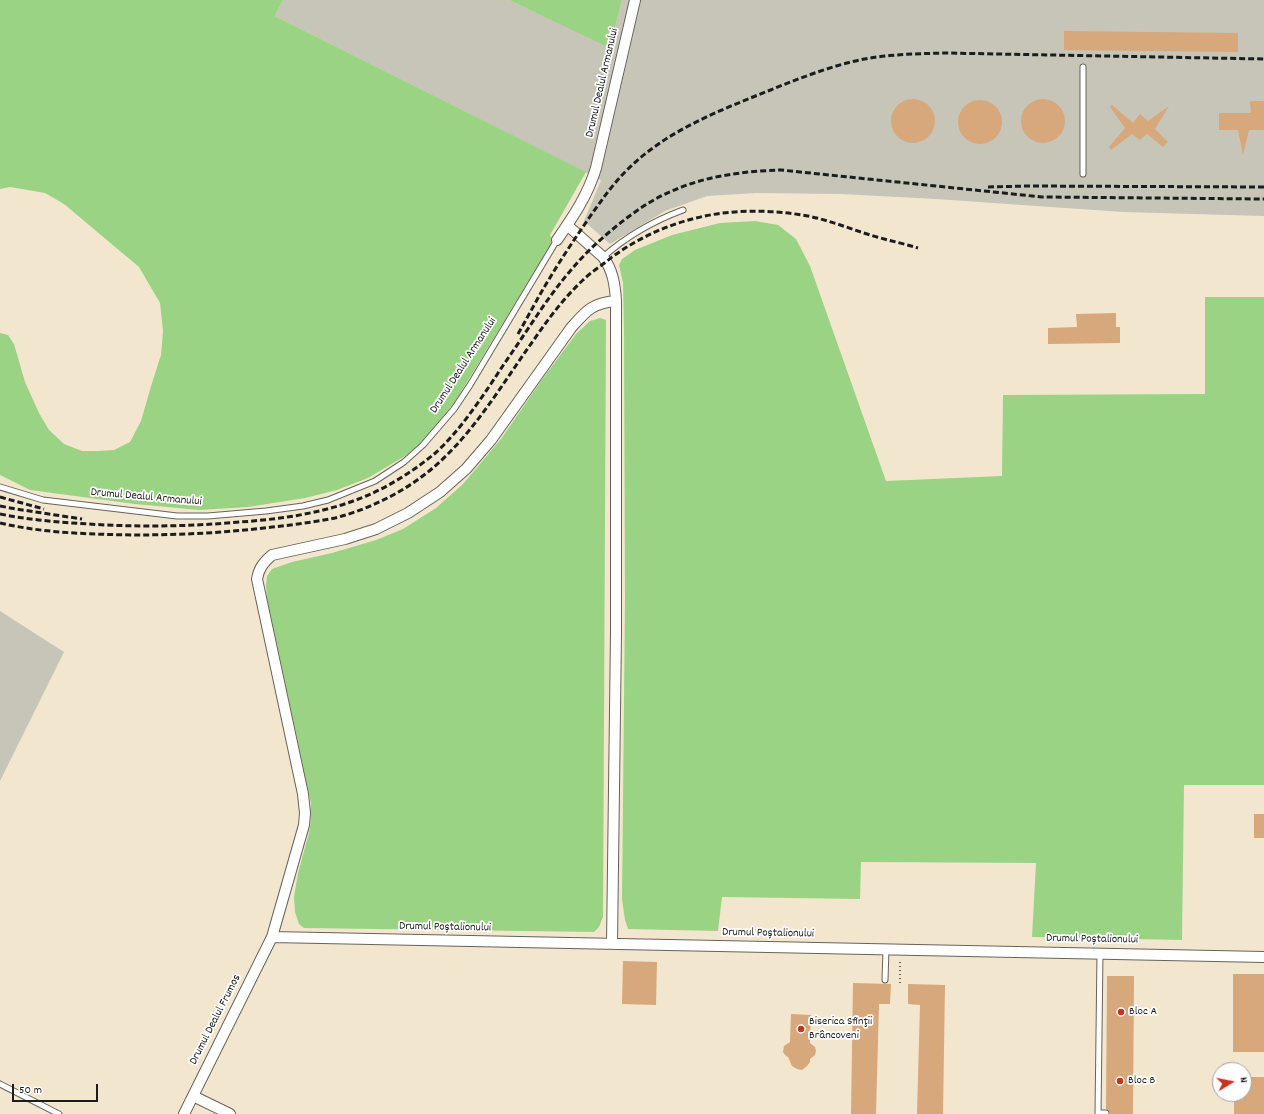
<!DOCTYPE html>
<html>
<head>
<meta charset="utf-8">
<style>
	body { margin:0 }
	#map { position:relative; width:1264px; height:1114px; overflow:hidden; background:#f3e6ce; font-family:Dekko,sans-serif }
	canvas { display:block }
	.north { position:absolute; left:1212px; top:1062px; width:40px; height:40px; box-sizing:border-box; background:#fff; border:1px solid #a4a4a4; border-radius:50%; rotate:80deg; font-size:11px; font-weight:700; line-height:16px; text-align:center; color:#1c1c1c }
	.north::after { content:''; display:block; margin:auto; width:14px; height:18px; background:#c8321e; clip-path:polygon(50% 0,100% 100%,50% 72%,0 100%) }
	.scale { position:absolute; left:12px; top:1084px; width:86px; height:18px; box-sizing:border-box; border:2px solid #1c1c1c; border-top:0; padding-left:5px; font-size:12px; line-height:14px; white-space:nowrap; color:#1c1c1c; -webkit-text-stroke:3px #fff; paint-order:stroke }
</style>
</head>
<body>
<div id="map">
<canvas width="1264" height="1114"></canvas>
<div class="north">N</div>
<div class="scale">50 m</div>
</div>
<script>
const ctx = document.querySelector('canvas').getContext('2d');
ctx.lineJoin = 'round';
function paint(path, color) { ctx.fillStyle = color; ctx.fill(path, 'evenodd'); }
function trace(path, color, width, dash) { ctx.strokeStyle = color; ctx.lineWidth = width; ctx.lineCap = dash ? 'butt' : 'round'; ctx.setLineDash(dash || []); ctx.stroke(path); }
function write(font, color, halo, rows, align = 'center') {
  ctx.font = font + ' Dekko,sans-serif'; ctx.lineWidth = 3.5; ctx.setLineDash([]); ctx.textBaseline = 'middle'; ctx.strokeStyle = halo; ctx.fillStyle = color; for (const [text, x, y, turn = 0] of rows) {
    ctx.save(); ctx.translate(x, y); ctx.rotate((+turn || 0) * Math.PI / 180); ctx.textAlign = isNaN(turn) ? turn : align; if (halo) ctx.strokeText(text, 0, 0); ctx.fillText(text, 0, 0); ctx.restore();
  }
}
const industrial = new Path2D(`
	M283 0H509L610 47 622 0H1264V216L1123 212 936 199 841 194 756 193 707 196 665 211 610 244 584 221 601 180 275 16Z
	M0 611 64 652 0 781Z`);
const green = new Path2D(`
	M0 0H283L275 16 586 172 550 235 553 241 456 400 428 437 405 456 368 478 337 490 305 498 248 507 199 510 135 504 30 490 0 475V333L8 335 14 344 25 382 39 413 49 430 64 444 82 451H97L114 450 130 442 141 421 152 383 161 355 163 331 160 303 139 267 64 204 45 193 10 187 0 189Z
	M509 0H622L610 48Z
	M755 221 778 225 796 239 810 266 886 481 1002 476 1003 395 1205 394V297H1264V785H1184L1182 940 1032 937 1036 863 861 862 860 899 722 897 718 931 628 929 625 920 622 899 625 600 624 330 623 283 619 265 622 259 635 250 672 235 720 223Z
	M600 318 606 320V325L603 917 599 927 594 932 304 928 299 924 295 912 294 897 298 873 309 833 311 820V803L267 598 266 586 267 576 272 569 292 562 332 553 376 540 403 529 436 508 463 484 501 439 541 381 576 334 590 321Z`);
const building = new Path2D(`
	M1064 31 1238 33V52L1064 50Z
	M1021 121a22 22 0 1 1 44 0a22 22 0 1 1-44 0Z
	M891 121a22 22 0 1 1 44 0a22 22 0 1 1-44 0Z
	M958 122a22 22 0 1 1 44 0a22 22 0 1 1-44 0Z
	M1250 101H1264V130H1249L1243 155 1238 130H1219V113H1251Z
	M1112 105 1133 123 1140 114 1148 121 1169 106 1155 129 1168 142 1163 147 1147 134 1140 140 1132 134 1111 150 1109 147 1125 128 1110 107Z
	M1116 313V327H1120V343L1048 344V328L1077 327 1076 314Z
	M1254 814H1264V838H1254Z
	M623 961 657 962 656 1005 622 1004Z
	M1233 974H1264V1052H1233Z
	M1107 976H1134L1133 1114H1110L1109 1111 1106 1109Z
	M853 983 891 984 890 1004H879L876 1114H851Z
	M908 984 945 985 943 1114H917L920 1005 908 1004Z
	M791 1014 811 1015 810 1043 815 1047 816 1051 815 1055 810 1059V1062L807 1066 802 1070 797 1069 792 1066 788 1057 785 1055 783 1052 784 1046 790 1042Z
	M1244 1077H1264V1114H1234V1094H1244Z`);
const path = new Path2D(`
	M900 983V960`);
const service = new Path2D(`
	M1083 67V174
	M603 257C627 236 653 221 683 210
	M0 487 43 500 177 516H208L266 511 303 506 328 500 375 481 404 462 423 445 454 409 470 385 557 240
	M885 980 886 949
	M0 1084 59 1114
	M1098 1113H1106
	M1098 1114 1100 953`);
const minor = new Path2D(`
	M567 225 603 257C613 270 615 285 616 301V633L612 944
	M557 240C573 217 588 195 596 168L635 0
	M272 937 1264 957
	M193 1096 230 1114
	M184 1114 272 937 304 825 305 813 303 794 257 579C259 568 263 563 272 555L345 539 376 529 408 513 440 492 466 469 491 440 571 328C586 311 592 303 616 301`);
const rail = new Path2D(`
	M988 187 1028 186 1264 187
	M518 334C529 315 539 295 551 276 563 256 576 237 589 218 601 201 612 185 627 170 666 131 718 111 768 91 795 80 823 69 851 62 882 54 913 54 945 53L1264 59
	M0 497 44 509
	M0 506 16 509 82 519
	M0 514C35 521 70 523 106 525 151 527 194 526 240 522 282 519 326 513 366 496 390 486 413 471 433 455 459 433 485 393 504 364 526 333 546 299 571 270 582 257 594 245 607 234 627 217 648 201 672 191 705 176 745 171 781 170L1042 197 1264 199
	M0 523C43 533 86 534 131 535 178 535 225 533 272 527 293 525 314 522 335 518 366 510 398 495 424 475 470 440 500 387 533 341 548 319 564 298 583 280 592 271 603 265 612 257 669 216 733 204 802 215 828 219 852 230 877 237 891 241 905 244 918 248`);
const markers = [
	[1121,1012,4,"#c8321e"],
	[801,1029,4,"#c8321e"],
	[1120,1081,4,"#c8321e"]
];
const streetNames = [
	["Drumul Dealul Armanului",603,83,-77],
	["Drumul Dealul Armanului",464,366,-57],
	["Drumul Dealul Armanului",146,498,5],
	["Drumul Poștalionului",445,928,1],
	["Drumul Poștalionului",768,934,1],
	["Drumul Poștalionului",1092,940,1],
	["Drumul Dealul Frumos",216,1020,-63]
];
const poiNames = [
	["Bloc A",1129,1012],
	["Biserica Sfinţii",809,1022],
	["Brâncoveni",809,1036],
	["Bloc B",1128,1081]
];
paint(industrial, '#c6c5b8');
paint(green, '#9bd385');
paint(building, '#d6a87b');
trace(service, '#67635a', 7);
trace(minor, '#67635a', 12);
trace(path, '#67635a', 2, [1, 3]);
trace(service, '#fff', 5);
trace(minor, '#fff', 10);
trace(rail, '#1c1c1c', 3, [6, 3]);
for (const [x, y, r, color] of markers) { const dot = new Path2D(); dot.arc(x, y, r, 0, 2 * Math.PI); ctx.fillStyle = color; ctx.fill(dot); trace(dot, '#fff', 1.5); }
write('12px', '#1c1c1c', '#fff', streetNames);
write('12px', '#1c1c1c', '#fff', poiNames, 'left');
</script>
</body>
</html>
